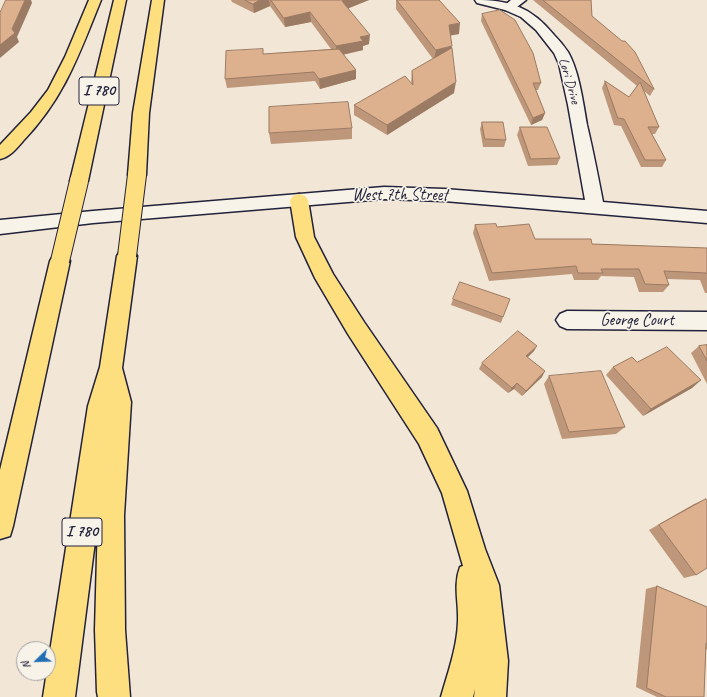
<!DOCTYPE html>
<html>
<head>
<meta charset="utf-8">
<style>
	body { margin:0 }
	#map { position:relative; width:707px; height:697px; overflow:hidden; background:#f2e6d6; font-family:Caveat,sans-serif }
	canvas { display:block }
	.north { position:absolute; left:16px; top:641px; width:40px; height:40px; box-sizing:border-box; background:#f7f3e8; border:1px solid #a29fa3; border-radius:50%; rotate:247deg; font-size:11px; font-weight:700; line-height:16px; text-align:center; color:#22223b }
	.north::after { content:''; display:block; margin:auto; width:14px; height:18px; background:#1f6fb2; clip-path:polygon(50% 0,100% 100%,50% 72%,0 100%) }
</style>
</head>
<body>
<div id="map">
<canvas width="707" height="697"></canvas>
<div class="north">N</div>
</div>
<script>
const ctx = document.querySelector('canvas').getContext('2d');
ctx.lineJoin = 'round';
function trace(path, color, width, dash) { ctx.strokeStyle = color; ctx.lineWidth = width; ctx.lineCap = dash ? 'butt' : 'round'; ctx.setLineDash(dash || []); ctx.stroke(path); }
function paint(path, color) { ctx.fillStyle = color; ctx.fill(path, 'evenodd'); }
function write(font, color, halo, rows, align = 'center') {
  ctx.font = font + ' Caveat,sans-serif'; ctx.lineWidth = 3.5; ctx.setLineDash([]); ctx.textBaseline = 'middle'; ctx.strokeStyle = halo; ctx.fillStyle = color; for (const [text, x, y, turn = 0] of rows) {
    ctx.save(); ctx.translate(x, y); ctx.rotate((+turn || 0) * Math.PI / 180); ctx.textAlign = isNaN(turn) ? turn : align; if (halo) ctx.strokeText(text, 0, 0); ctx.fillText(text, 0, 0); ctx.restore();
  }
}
const street = new Path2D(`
	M511 0H526L513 10H505L503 7Z
	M567 311 707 312V330L567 329 560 326 556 320 560 314Z`);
const secondary = new Path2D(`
	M475 0C510 0 531 7 554 35 559 40 564 46 568 52 579 71 583 102 587 125 593 150 598 176 603 202L707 211V223L444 201 384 199 93 223 0 234V220L93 211 384 187 444 189 585 200 568 105 559 64 554 53 536 30 521 17 505 10 477 3Z`);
const highway = new Path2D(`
	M89 0H101C79 54 65 97 23 141 17 148 10 157 0 159V145L31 112 48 90 65 57Z
	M114 0H126L88 181 85 185 79 187 73 185 70 181Z
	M152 0H164L149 113 146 175 143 179 137 181 131 179 128 175 133 113Z
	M299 194 305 196 308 200 314 237 333 274 364 322 437 428 467 491 485 549 499 585 508 661 506 697H474L475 689 473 697H441C448 672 457 648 458 622 459 603 453 585 460 567L463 566 442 493 419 444 348 334 315 278 296 237 290 200 293 196Z
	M127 249 134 251 137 256 122 368 131 402 124 515 125 630 130 697H98L97 692 95 630 98 518 75 697H43L88 406 100 367 117 256 120 251Z
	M60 254 67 256 70 261 13 526 10 536 0 539V470L50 261 53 256Z`);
const highwayBridge = new Path2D(`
	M127 256 137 175
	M60 261 79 181`);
const wall = new Path2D(`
	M231 0H369L348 8 369 44 363 46V50L343 55 356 70V79L320 89 315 81 227 88 225 79 264 54 331 49 311 22 285 27 270 6 254 13 232 2Z
	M396 0H439L459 34 450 35 454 93 387 135 354 115V105L411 84 412 71 433 59 396 9Z
	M533 0H591L592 16 654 89 650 96 644 91 659 127 655 134H652L666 160 662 167H641L621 126 614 125 602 88 605 81 629 97 637 86Z
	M482 14 541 83 538 90H536L545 113 542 120 531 125 481 21Z
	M482 122 506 140 504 147H483L480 129Z
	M520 127 560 158 557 165 528 166 517 135Z
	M352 128V139L271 144 269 133Z
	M475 225 497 227 535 239 592 244 707 248V293H705L700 280 667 279 669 285 663 292H639L634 277 601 276 598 280H574L572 274 489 281 473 233Z
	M453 299 503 317 501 323 451 305Z
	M707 345V384L691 353 699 346Z
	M534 351 527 357 542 377 522 396 514 389 508 393 479 369 482 363Z
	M637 362 701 380 692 388 643 416 606 375 613 367Z
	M549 376 625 427 616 434 562 439 544 384Z
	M706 499 696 575 684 578 649 530 694 504Z
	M657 586 707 607V650L706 649 704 697H657L636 687 646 589Z`);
const shadedWall = new Path2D(`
	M25 0H31L32 3 17 37 19 42 0 58V45L12 29Z
	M260 0H269L270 6 254 13 253 4Z
	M345 0H369L342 11V1Z
	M310 12 311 22 285 27 284 18Z
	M460 23 459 34 448 36 449 25Z
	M370 35 369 44 363 46V50L336 56V46L360 37Z
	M452 46 450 56 434 60 436 50Z
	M356 70V79L320 89 319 79Z
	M456 82 454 93 387 135V125Z
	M545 113 542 120 531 125 533 118Z
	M537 346 534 351 523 362 526 356Z
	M545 371 542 377 522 396 526 391Z
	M701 380 692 388 643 416 651 409Z
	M517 383 514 389 508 393 512 388Z`);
const building = new Path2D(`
	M6 0H25L12 29 15 33 0 45V13Z
	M245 0H260L253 4Z
	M271 0H345L342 1 370 35 360 37 363 41 336 46 310 12 284 18Z
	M397 0H439L460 23 449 25 452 46 436 50Z
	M543 0H591L592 16 622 41H625L635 52 654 89Z
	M500 10 515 20 533 53 541 83H533L545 113 533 118 482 14Z
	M452 48 456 82 387 125 354 105 405 76 413 85 412 71Z
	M263 49V54L339 49 356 70 319 79 314 72 225 79 226 51Z
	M605 81 629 97 640 82 659 127H648L666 160H645L624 119 618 118Z
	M348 102 352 128 269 133V107Z
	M482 122H503L506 140 485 139Z
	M520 127H547L560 158 531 159Z
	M496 224 497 227 529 224 535 239H591L592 244 707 248V274L706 273 664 271 669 285 645 284 639 269H601L603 273H578L576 266 492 273 475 225Z
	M460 282 510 299 503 317 453 299Z
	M518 331 537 346 526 356 545 371 526 391 517 383 512 388 482 363Z
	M707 345V361L699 346Z
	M667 347 701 380 651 409 613 367 632 357 637 362Z
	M601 371 625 427 569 432 549 376Z
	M706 499 707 501V568L696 575 659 525Z
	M657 586 707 607V643H706L704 697H666L647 688Z`);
const farStreetnames = [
	["Lori Drive",569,81,74]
];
const shields = [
	[99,91,40],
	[82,532,40]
];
const shieldNames = [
	["I 780",99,91],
	["I 780",82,532]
];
const streetNames = [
	["West 7th Street",400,196],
	["George Court",637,321]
];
trace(street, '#22223b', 3);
trace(secondary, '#22223b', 3);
trace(highway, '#22223b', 3);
paint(street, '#f7f3e8');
paint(secondary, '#f7f3e8');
paint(highway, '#fedf80');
trace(highwayBridge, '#22223b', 20, []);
trace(highwayBridge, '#fedf80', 18);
paint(wall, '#be977a');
paint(shadedWall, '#9b7b63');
paint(building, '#ddb08e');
trace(building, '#9b7b63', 1);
write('14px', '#22223b', '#f7f3e8', farStreetnames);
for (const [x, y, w] of shields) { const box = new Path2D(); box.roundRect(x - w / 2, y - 14, w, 28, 3); ctx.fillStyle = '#f7f3e8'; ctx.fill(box); trace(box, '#22223b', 1); }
write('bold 16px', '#22223b', null, shieldNames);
write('17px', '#22223b', '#f7f3e8', streetNames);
</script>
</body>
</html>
